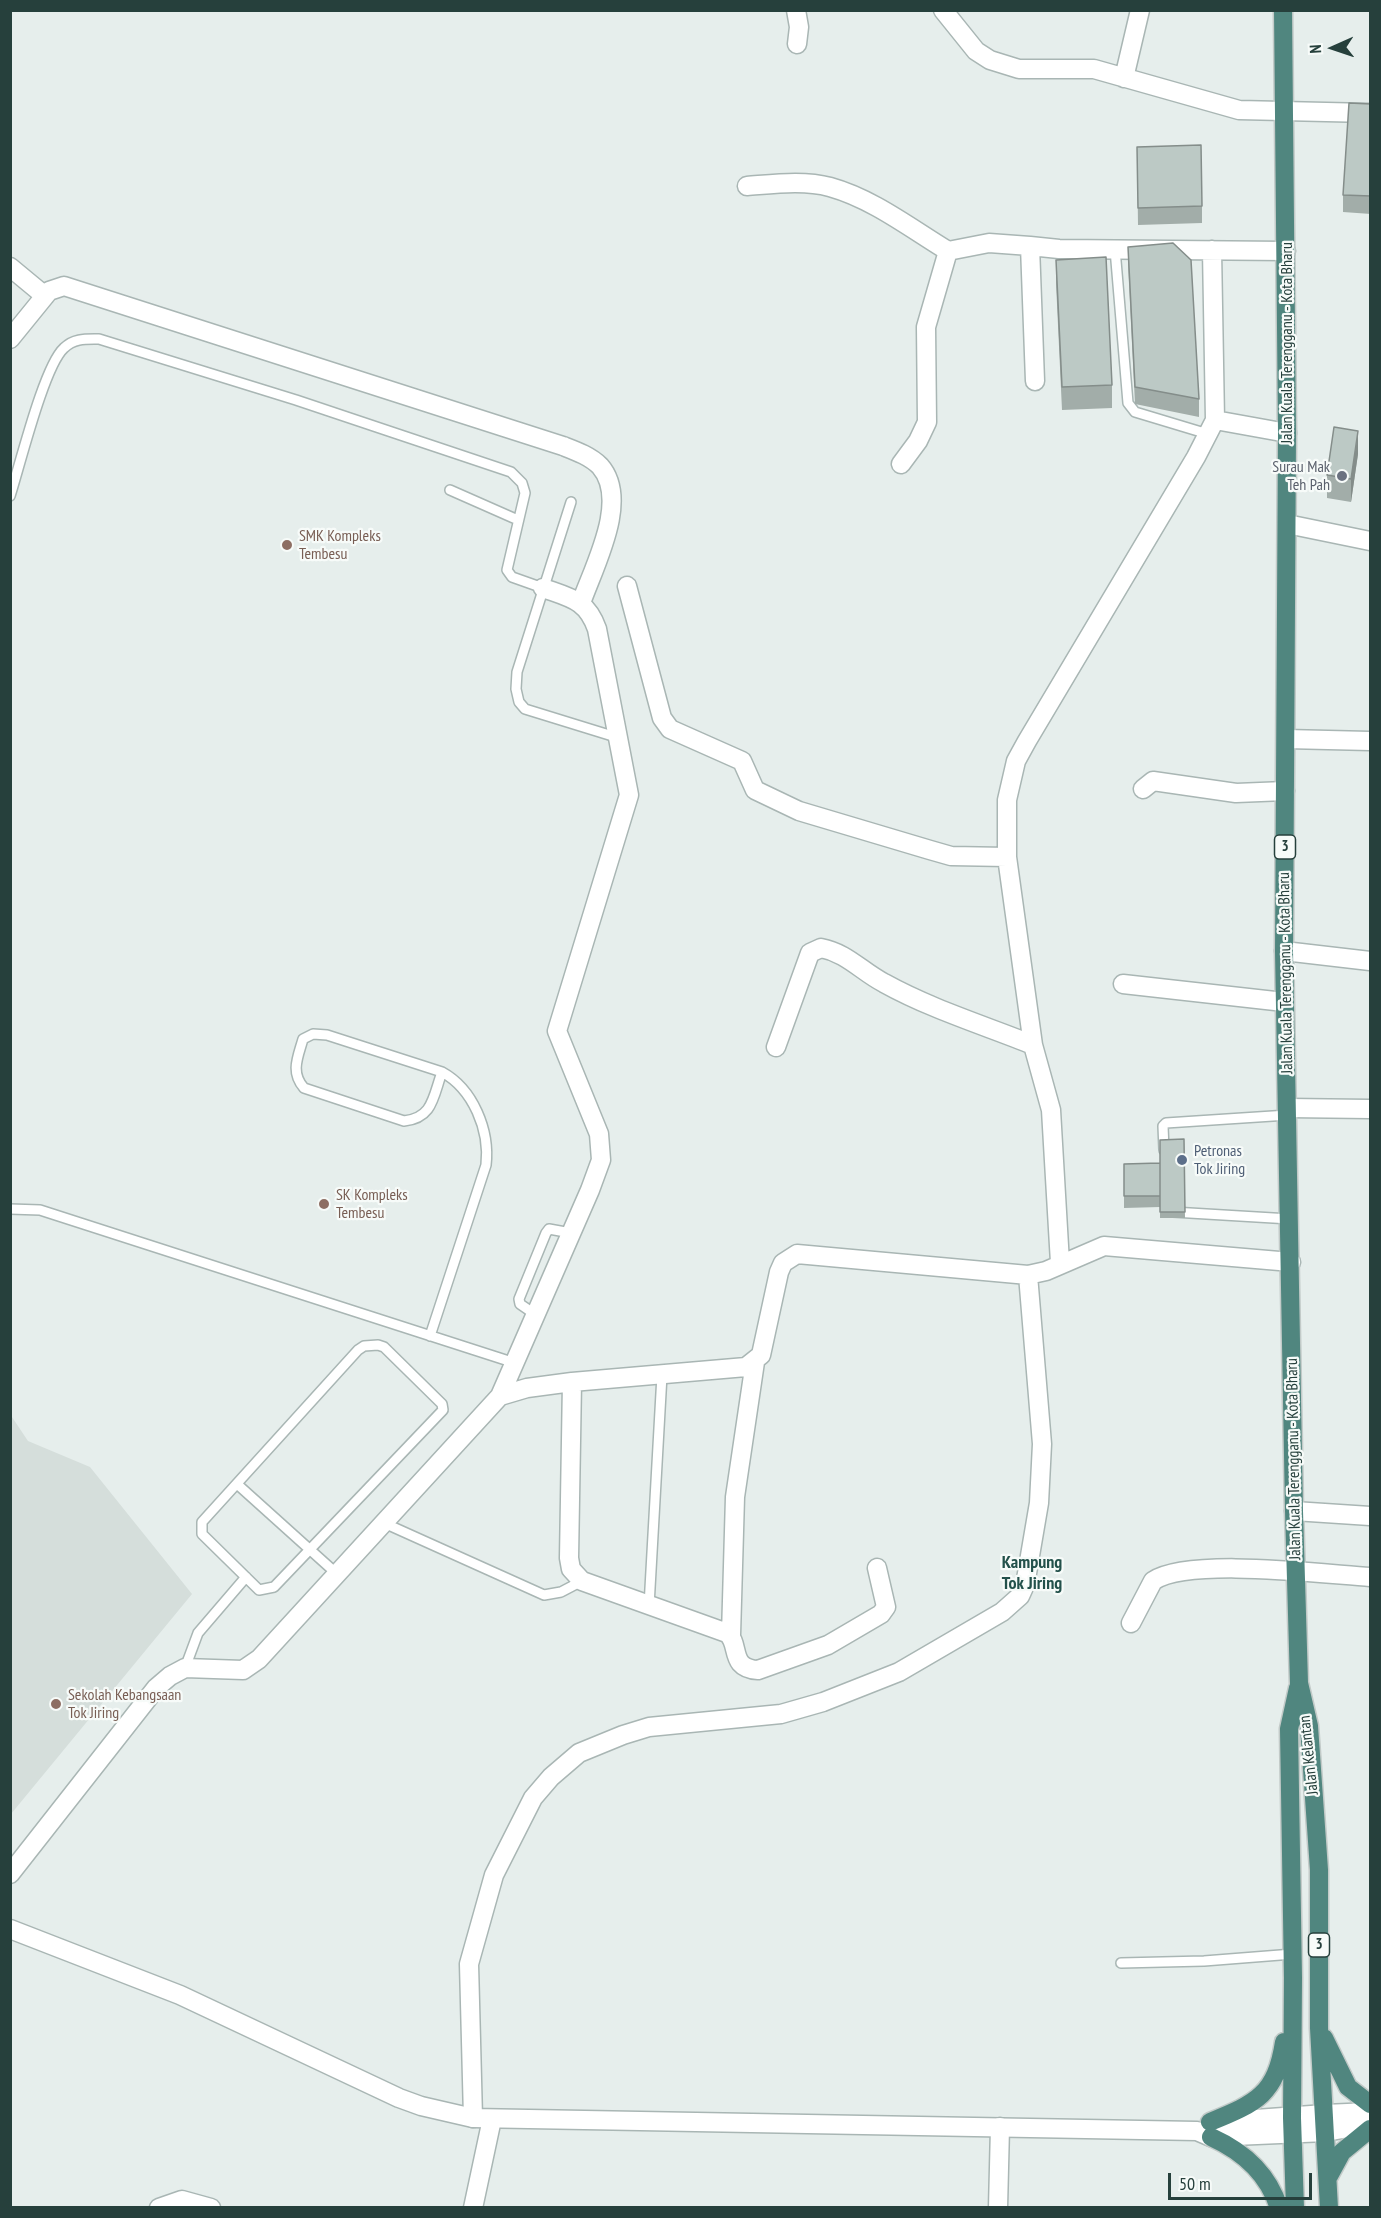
<!DOCTYPE html>
<html>
<head>
<meta charset="utf-8">
<style>
	body { margin:0 }
	#map { position:relative; width:1381px; height:2218px; overflow:hidden; background:#e6eeec; font-family:"PT Sans Narrow",sans-serif }
	canvas { display:block }
	.frame { position:absolute; inset:0; border:12px solid #26403c; pointer-events:none }
	.north { position:absolute; left:1303px; top:18px; width:60px; height:60px; -webkit-text-stroke:4px #f7fbf9; paint-order:stroke; rotate:267deg; font-size:16px; font-weight:700; line-height:24px; text-align:center; color:#26403c }
	.north::after { content:''; display:block; margin:auto; width:21px; height:27px; background:#26403c; clip-path:polygon(50% 0,100% 100%,50% 72%,0 100%) }
	.scale { position:absolute; left:1168px; top:2173px; width:144px; height:27px; box-sizing:border-box; border:3px solid #26403c; border-top:0; padding-left:8px; font-size:18px; line-height:21px; white-space:nowrap; color:#26403c; -webkit-text-stroke:4px #f7fbf9; paint-order:stroke }
</style>
</head>
<body>
<div id="map">
<canvas width="1381" height="2218"></canvas>
<div class="frame"></div>
<div class="north">N</div>
<div class="scale">50 m</div>
</div>
<script>
const ctx = document.querySelector('canvas').getContext('2d');
ctx.lineJoin = 'round';
function paint(path, color) { ctx.fillStyle = color; ctx.fill(path, 'evenodd'); }
function trace(path, color, width, dash) { ctx.strokeStyle = color; ctx.lineWidth = width; ctx.lineCap = dash ? 'butt' : 'round'; ctx.setLineDash(dash || []); ctx.stroke(path); }
function write(font, color, halo, rows, align = 'center') {
  ctx.font = font + ' "PT Sans Narrow",sans-serif'; ctx.lineWidth = 4.5; ctx.setLineDash([]); ctx.textBaseline = 'middle'; ctx.strokeStyle = halo; ctx.fillStyle = color; for (const [text, x, y, turn = 0] of rows) {
    ctx.save(); ctx.translate(x, y); ctx.rotate((+turn || 0) * Math.PI / 180); ctx.textAlign = isNaN(turn) ? turn : align; if (halo) ctx.strokeText(text, 0, 0); ctx.fillText(text, 0, 0); ctx.restore();
  }
}
const built = new Path2D(`
	M10 1414 28 1441 90 1467 192 1594 11 1814Z`);
const service = new Path2D(`
	M1115 249 1128 403 1135 412 1208 434
	M450 490 518 520
	M10 496C20 465 44 366 64 348 74 338 86 339 99 339L296 400 511 472 522 483 525 493 507 570 512 577 543 588
	M571 502 517 672 516 689 519 702 525 709 619 738
	M1164 1150 1163 1126 1166 1123 1288 1115
	M10 1209 40 1210 515 1363
	M1173 1212 1290 1219
	M536 1315 520 1304 519 1299 546 1233 549 1229 571 1233
	M430 1336 486 1165C490 1130 473 1089 442 1072L327 1035 313 1034 303 1039C298 1057 290 1072 304 1088L404 1121C433 1118 433 1097 442 1072
	M378 1345 384 1347 442 1404 443 1410 274 1587 259 1590 202 1534V1522L358 1350 364 1346Z
	M237 1484 337 1574
	M384 1523 544 1595 561 1592 582 1581
	M649 1606 662 1375
	M185 1668 198 1633 246 1577
	M1121 1963 1204 1961 1293 1954`);
const minor = new Path2D(`
	M796 10 799 27 797 44
	M943 10 976 51 990 60 1019 69H1094L1239 110 1370 113
	M1124 78 1140 10
	M747 186C774 184 804 180 830 187 873 199 910 228 948 251L989 243 1030 246
	M10 267 45 296
	M10 339 49 291 64 286 563 446C576 451 590 456 600 466 630 500 594 566 581 603
	M1035 381 1030 246 1059 249 1286 251
	M1215 420 1287 433
	M901 464 918 441 927 422 926 327 948 251
	M1287 524 1370 541
	M627 586 662 718 670 729 742 761 755 790 799 811 930 850 951 856 1007 857
	M1286 739 1370 741
	M1143 789 1153 781 1236 793 1285 791
	M1284 951 1370 961
	M1123 984 1284 1002
	M776 1047 810 953 821 948C847 953 861 971 884 983 931 1009 983 1025 1033 1045
	M1288 1108 1370 1109
	M1060 1263 1051 1110 1033 1045 1007 857V800L1016 761 1027 741 1196 457 1215 420 1212 250
	M572 1382 569 1558 571 1569 582 1581 727 1633C741 1644 728 1668 758 1670L828 1645 881 1614 886 1607 877 1568
	M500 1396 527 1388 572 1382 746 1367 761 1355 779 1272 783 1263 797 1254 1028 1275 1046 1271 1104 1246 1291 1262
	M1294 1511 1370 1516
	M1131 1623 1153 1581C1189 1557 1323 1574 1370 1577
	M731 1635 735 1497 755 1362
	M10 1874 156 1688 170 1676 185 1668 243 1670 259 1659 500 1396 590 1190 601 1160 599 1134 557 1031 629 795 597 629C587 600 571 598 543 588
	M1325 2114 1370 2112
	M473 2118 469 1964 494 1875 533 1798 551 1777 579 1753 623 1735 649 1727 781 1714 823 1702 899 1672 1002 1612 1020 1596 1025 1585 1039 1503 1042 1444 1028 1275
	M1326 2132 1370 2124
	M159 2208 182 2200 211 2208
	M473 2208 492 2119
	M998 2208 1000 2127`);
const tertiary = new Path2D(`
	M10 1929 180 1995 399 2098 421 2106 473 2118 1197 2131 1211 2137 1326 2132
	M1214 2122 1325 2114`);
const trunk = new Path2D(`
	M1283 10 1287 433 1284 951 1294 1511 1299 1683 1309 1726 1319 1870V2028L1329 2208
	M1324 2038 1348 2087 1370 2104
	M1210 2122C1257 2103 1276 2094 1284 2042
	M1211 2137C1242 2151 1268 2173 1279 2208
	M1329 2176 1342 2152 1370 2129
	M1295 2208 1292 2118 1293 1978 1289 1729 1298 1688`);
const wall = new Path2D(`
	M1371 104V214L1343 212V195Z
	M1137 147 1202 206V223L1138 225Z
	M1128 247 1199 399V417L1135 404 1128 264Z
	M1056 260 1112 385V408L1062 410 1056 283Z
	M1358 454 1351 502 1327 498V475Z
	M1184 1139 1185 1218H1160V1185V1207L1124 1208V1164L1160 1163Z`);
const shadedWall = new Path2D(`
	M1358 431V454L1351 502V479Z`);
const building = new Path2D(`
	M1349 103 1371 104V196L1343 195Z
	M1201 145 1202 206 1138 208 1137 147Z
	M1173 243 1191 260 1199 399 1135 387 1128 247Z
	M1106 257 1112 385 1062 387 1056 260Z
	M1334 427 1358 431 1351 479 1327 475Z
	M1184 1139 1185 1212H1160V1140Z
	M1160 1163V1196H1124V1164Z`);
const markers = [
	[1342,476,6,"#6b7280"],
	[287,545,6,"#8d6e63"],
	[1182,1160,6,"#5c6f8a"],
	[324,1204,6,"#8d6e63"],
	[56,1704,6,"#8d6e63"]
];
const shields = [
	[1285,847,21],
	[1319,1945,21]
];
const shieldNames = [
	["3",1285,847],
	["3",1319,1945]
];
const streetNames = [
	["Jalan Kuala Terengganu - Kota Bharu",1287,343,-90],
	["Jalan Kuala Terengganu - Kota Bharu",1286,973,-91],
	["Jalan Kuala Terengganu - Kota Bharu",1294,1459,-91],
	["Jalan Kelantan",1309,1755,-96]
];
const worshipNames = [
	["Surau Mak",1330,467],
	["Teh Pah",1330,485]
];
const educationNames = [
	["SMK Kompleks",299,536],
	["Tembesu",299,554],
	["SK Kompleks",336,1195],
	["Tembesu",336,1213],
	["Sekolah Kebangsaan",68,1695],
	["Tok Jiring",68,1713]
];
const serviceNames = [
	["Petronas",1194,1151],
	["Tok Jiring",1194,1169]
];
const neighbourhoodNames = [
	["Kampung",1032,1563],
	["Tok Jiring",1032,1584]
];
paint(built, '#d5dedb');
trace(service, '#a9b6b4', 12);
trace(minor, '#a9b6b4', 21);
trace(tertiary, '#a9b6b4', 21);
trace(trunk, '#c2cac8', 21);
trace(service, '#fff', 9);
trace(minor, '#fff', 18);
trace(tertiary, '#fff', 18);
trace(trunk, '#50867f', 18);
paint(wall, '#a2ada9');
paint(shadedWall, '#848d8a');
paint(building, '#bcc9c5');
trace(building, '#848d8a', 1.5);
for (const [x, y, r, color] of markers) { const dot = new Path2D(); dot.arc(x, y, r, 0, 2 * Math.PI); ctx.fillStyle = color; ctx.fill(dot); trace(dot, '#f7fbf9', 2); }
for (const [x, y, w] of shields) { const box = new Path2D(); box.roundRect(x - w / 2, y - 12, w, 24, 4.5); ctx.fillStyle = '#f7fbf9'; ctx.fill(box); trace(box, '#26403c', 1.5); }
write('bold 15px', '#26403c', null, shieldNames);
write('16px', '#26403c', '#f7fbf9', streetNames);
write('16px', '#5b616d', '#f7fbf9', worshipNames, 'right');
write('16px', '#785e54', '#f7fbf9', educationNames, 'left');
write('16px', '#4e5e75', '#f7fbf9', serviceNames, 'left');
write('bold 18px', '#23514b', '#f7fbf9', neighbourhoodNames);
</script>
</body>
</html>
